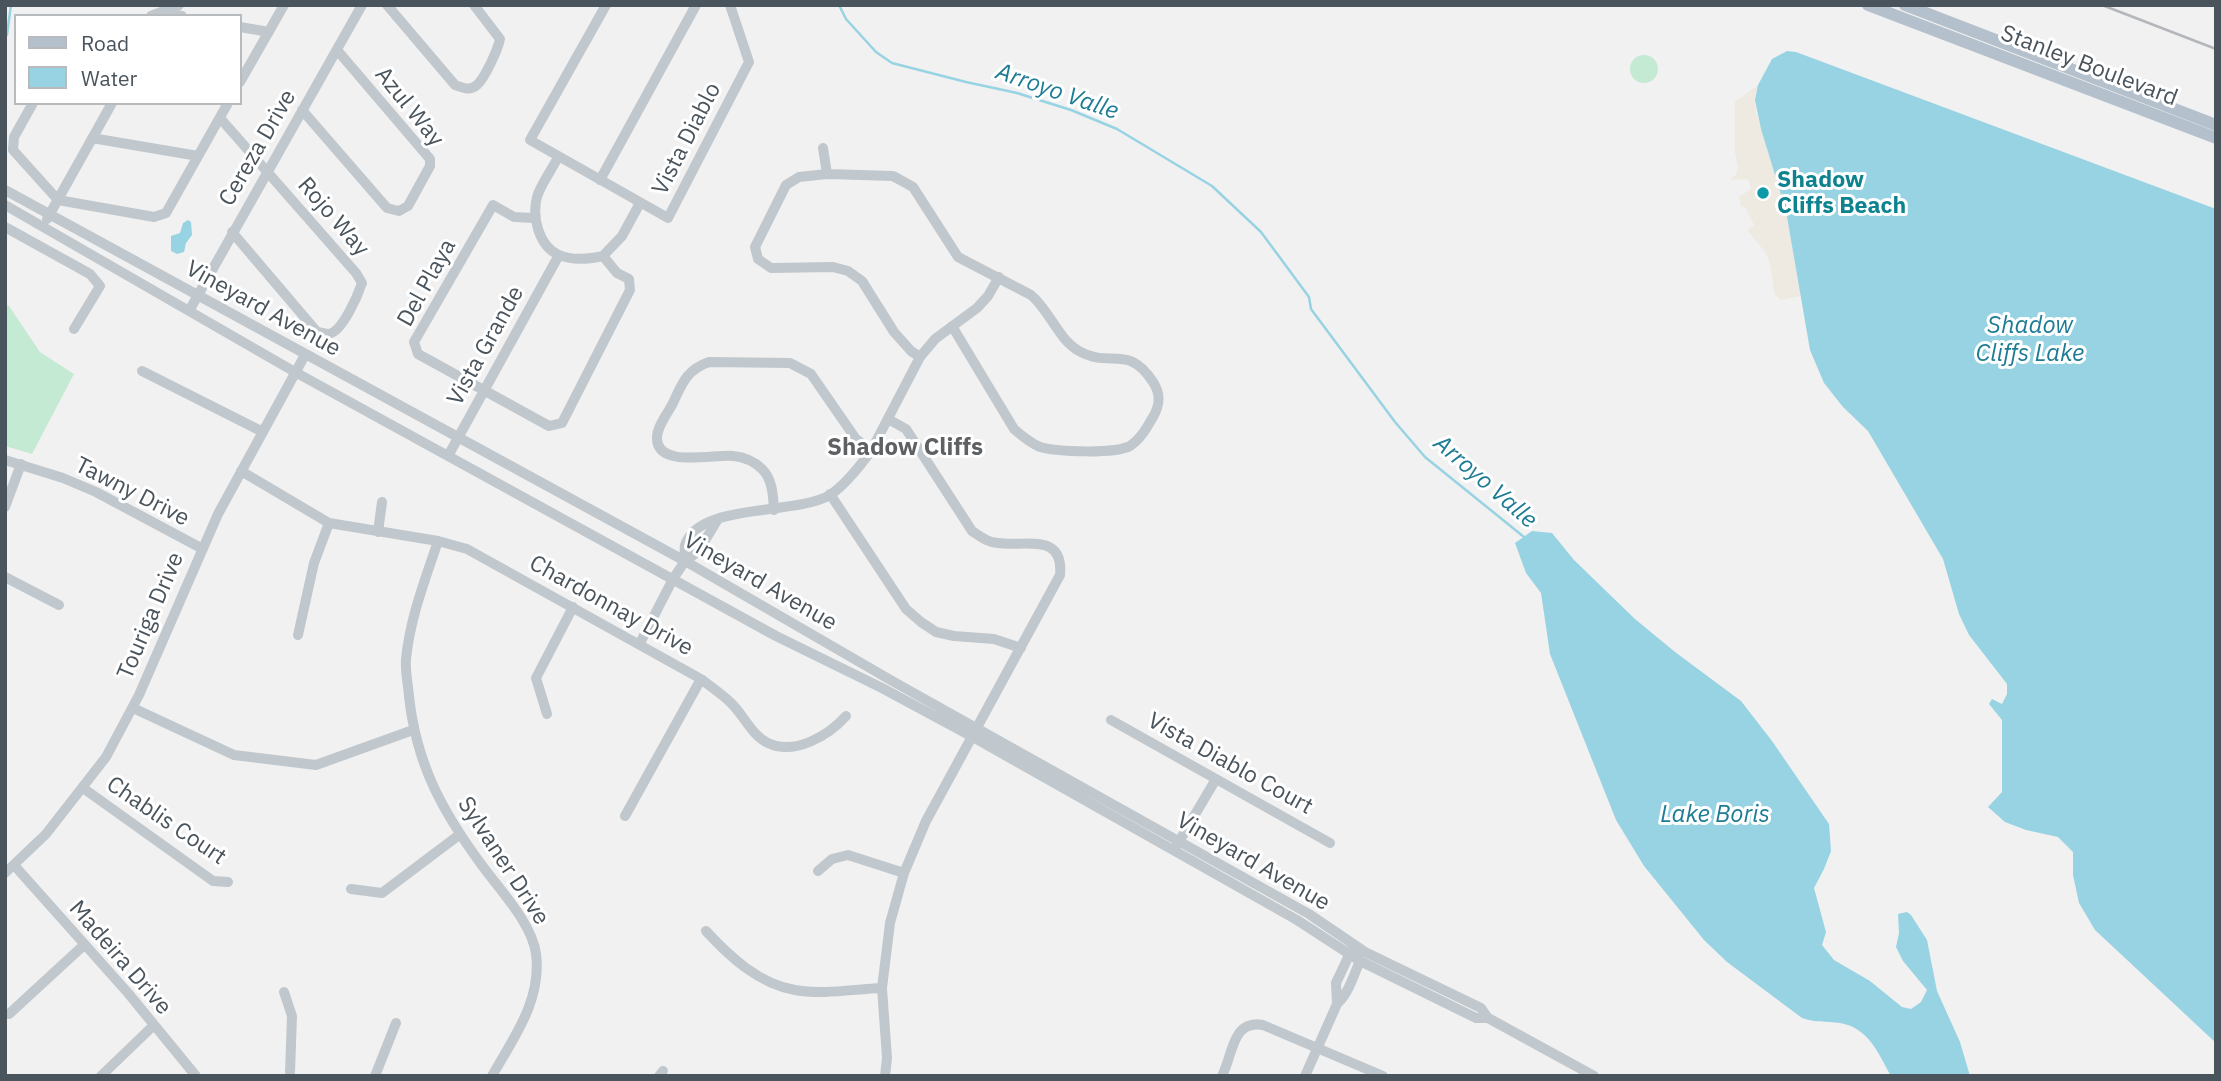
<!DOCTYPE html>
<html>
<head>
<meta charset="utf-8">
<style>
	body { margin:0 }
	#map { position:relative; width:2221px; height:1081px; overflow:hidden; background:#f2f1f1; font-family:"IBM Plex Sans",sans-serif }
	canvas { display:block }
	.frame { position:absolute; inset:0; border:7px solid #4a545c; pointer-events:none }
	.legend { position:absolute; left:14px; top:14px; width:228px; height:91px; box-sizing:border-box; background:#fff; border:2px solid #b7bbbe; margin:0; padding:9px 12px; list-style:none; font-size:21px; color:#4a545c }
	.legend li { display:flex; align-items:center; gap:14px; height:35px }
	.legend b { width:35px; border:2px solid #b7bbbe }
</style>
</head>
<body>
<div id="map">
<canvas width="2221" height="1081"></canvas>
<div class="frame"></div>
<ul class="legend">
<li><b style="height:9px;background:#b4c0cb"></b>Road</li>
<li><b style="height:19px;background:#97d3e2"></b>Water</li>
</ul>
</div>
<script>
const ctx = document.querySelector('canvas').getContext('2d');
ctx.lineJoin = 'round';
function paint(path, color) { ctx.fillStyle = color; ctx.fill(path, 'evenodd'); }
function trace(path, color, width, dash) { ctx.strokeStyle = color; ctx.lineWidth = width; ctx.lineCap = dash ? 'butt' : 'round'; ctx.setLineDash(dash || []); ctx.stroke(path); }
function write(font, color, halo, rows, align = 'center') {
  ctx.font = font + ' "IBM Plex Sans",sans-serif'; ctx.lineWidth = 6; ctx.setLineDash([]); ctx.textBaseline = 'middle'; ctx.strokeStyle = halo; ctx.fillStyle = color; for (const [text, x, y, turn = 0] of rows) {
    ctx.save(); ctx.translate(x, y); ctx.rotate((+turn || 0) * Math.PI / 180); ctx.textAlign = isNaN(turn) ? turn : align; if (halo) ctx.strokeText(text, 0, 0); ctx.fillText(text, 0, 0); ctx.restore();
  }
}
const green = new Path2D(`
	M1630 69a14 14 0 1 1 28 0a14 14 0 1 1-28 0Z
	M5 305 9 306 40 352 74 374 32 454 5 446Z`);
const sand = new Path2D(`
	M1758 85 1755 100 1756 111 1786 211 1801 296 1781 300 1775 295C1772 282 1772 266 1766 254 1761 245 1753 239 1748 230L1754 225 1745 207 1741 206 1739 197 1751 189 1748 179 1730 180 1736 174 1738 167 1735 153V102Z`);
const water = new Path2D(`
	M1787 51 1796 52 2216 209V1043L2095 930 2079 903 2073 875V852L2058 837 2026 830 2005 822 1988 807 2002 792V720L1989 704 1992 699 2002 704 2007 694V684L1969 635 1959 614 1943 559 1868 431 1843 407 1824 383 1810 350 1786 211 1761 129 1755 100 1758 85 1772 59Z
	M188 220 191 222 192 235 186 243 184 252 177 254 171 251V236L180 233 183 223Z
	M1532 531 1552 533 1574 560 1635 619 1675 652 1741 701 1772 741 1829 824 1831 851 1824 869 1814 888 1826 932 1822 945 1834 960 1870 981 1902 1007 1911 1009 1921 1002 1927 990 1903 961 1896 947 1899 933 1898 914 1907 912 1911 915 1927 940 1937 991 1960 1042 1970 1076H1891C1878 1053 1869 1028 1840 1023 1826 1021 1815 1023 1802 1018L1727 962 1704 940 1644 866 1616 820 1550 654 1541 593 1526 573 1515 543Z`);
const stream = new Path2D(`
	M839 5 846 19 876 52 892 63 966 82 1017 93 1071 110 1117 129 1212 186 1261 232 1309 297 1311 309 1395 422 1425 457 1524 537
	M7 35 11 5`);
const minor = new Path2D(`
	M387 5 455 85C463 88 470 91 477 85 485 78 498 49 500 39L474 5
	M606 5 530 140 668 218 749 62 730 5
	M162 12 182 16
	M151 16 179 5
	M240 27 269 32
	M240 82 284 5
	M33 103 14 137 13 150 58 200 154 217 166 213 228 103
	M302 110 387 208 399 211 408 206 430 166V159L337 50
	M220 118 356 273 362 283C358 295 342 333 328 334 327 334 318 332 317 332L232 232
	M92 138 198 156
	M823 148 827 174
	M558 157C552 170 541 183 537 197 532 216 538 246 559 255 573 261 589 259 603 256L622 236 640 203
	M600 180 696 5
	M5 190 685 561 894 682 1309 914 1365 952 1481 1008 1488 1018 1594 1076
	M5 205 295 372 776 636 882 688 973 737 1297 920 1360 961 1476 1018H1488
	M534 218 514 217 493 205 414 342 418 354 549 426 562 423 630 290 629 279 617 273 603 256
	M47 219 112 103
	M5 227 90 274 100 286 74 329
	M189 311 362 5
	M920 357 911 351 894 332 862 281 848 271 833 267 771 268 758 259 755 247 786 185 799 177 827 174 893 176 913 187 958 257 1031 295C1050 311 1058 339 1079 351 1110 369 1128 343 1153 382 1161 394 1160 405 1153 417 1147 427 1141 439 1130 446 1115 454 1058 452 1040 447 1030 443 1022 436 1014 429L952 326
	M142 371 263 432
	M448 456 559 255
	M5 460 63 478 96 492 201 548
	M241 471 329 523 438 541 467 549 701 679C711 687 722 694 731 703 743 714 752 736 768 743 795 756 829 735 846 716
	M830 494 906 609 921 622 936 632 954 636 994 639 1021 648
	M5 507 21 464
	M774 510C773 496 773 480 762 469 755 462 744 457 733 456 714 454 658 468 657 439 656 428 667 414 672 405 682 384 686 370 709 362L790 363 811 374 856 439 871 451
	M378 532 382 502
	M438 541C425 580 410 618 406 659 405 671 408 684 409 696 416 763 442 811 481 864 499 889 532 923 536 954 542 1000 514 1037 492 1076
	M685 561C685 557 684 549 685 545 699 502 794 516 830 495 845 485 860 466 871 451L920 357 935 339 977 308 988 296 999 277
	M5 577 59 605
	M298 635 314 563 329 523
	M640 643 673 579 685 561 698 552 718 519
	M133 708 234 755 316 765 413 730
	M547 714 536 678 573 607
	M1111 720 1330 843
	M83 788 213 881 228 882
	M625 816 701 679
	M1177 845 1216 779
	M14 865 128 993 196 1076
	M818 871 832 859 848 855 904 873
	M5 873 46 834 106 757 139 695 218 514 305 355
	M351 889 382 893 459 835
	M706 931C730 957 759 984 795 990 823 995 854 989 882 988
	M284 992 292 1016 290 1072
	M1337 1004 1336 983 1352 949
	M9 1014 84 945
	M101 1076 153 1026
	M375 1076 396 1023
	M659 1076 663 1071
	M885 1076 887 1058 882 988 890 923 904 873 926 821 1060 575C1064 532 1025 547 998 543 987 542 981 537 972 531L906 429 888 419
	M1222 1076C1233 1055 1232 1019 1263 1025L1383 1076
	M1305 1076 1337 1004C1349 993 1353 976 1360 961L1358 956`);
const major = new Path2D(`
	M1868 5 2216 138
	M1905 5 2216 125`);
const rail = new Path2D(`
	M2102 5 2216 49`);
const markers = [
	[1763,193,7,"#0f9aa8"]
];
const streetNames = [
	["Stanley Boulevard",2089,66,21],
	["Azul Way",409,107,51],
	["Vista Diablo",687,139,-63],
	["Cereza Drive",258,148,-60],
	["Rojo Way",333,217,49],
	["Del Playa",427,283,-61],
	["Vineyard Avenue",263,309,29],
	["Vista Grande",486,346,-61],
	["Tawny Drive",132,492,27],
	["Vineyard Avenue",760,582,30],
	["Chardonnay Drive",611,606,29],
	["Touriga Drive",151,616,-67],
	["Vista Diablo Court",1230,764,29],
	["Chablis Court",166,821,34],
	["Sylvaner Drive",503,861,57],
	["Vineyard Avenue",1253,862,30],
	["Madeira Drive",120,958,49]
];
const cultureNames = [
	["Shadow",1777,180],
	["Cliffs Beach",1777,206]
];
const waterNames = [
	["Arroyo Valle",1057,92,19],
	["Shadow",2030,326],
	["Cliffs Lake",2030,354],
	["Arroyo Valle",1485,482,41],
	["Lake Boris",1715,815]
];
const neighbourhoodNames = [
	["Shadow Cliffs",905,448]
];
paint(green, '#c5ead3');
paint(sand, '#eeeae1');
paint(water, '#97d3e2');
trace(stream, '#97d3e2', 2.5);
trace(minor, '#c0c8cd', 10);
trace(major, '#b4c0cb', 12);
trace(rail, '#b3b6ba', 2.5);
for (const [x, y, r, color] of markers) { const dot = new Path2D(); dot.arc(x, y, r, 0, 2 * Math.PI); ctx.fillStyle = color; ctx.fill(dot); trace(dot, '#fff', 2.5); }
write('23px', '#4a545c', '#fff', streetNames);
write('bold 23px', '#0d838f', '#fff', cultureNames, 'left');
write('italic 24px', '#1d7c94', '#fff', waterNames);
write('bold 24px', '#5e6164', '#fff', neighbourhoodNames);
</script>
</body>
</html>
